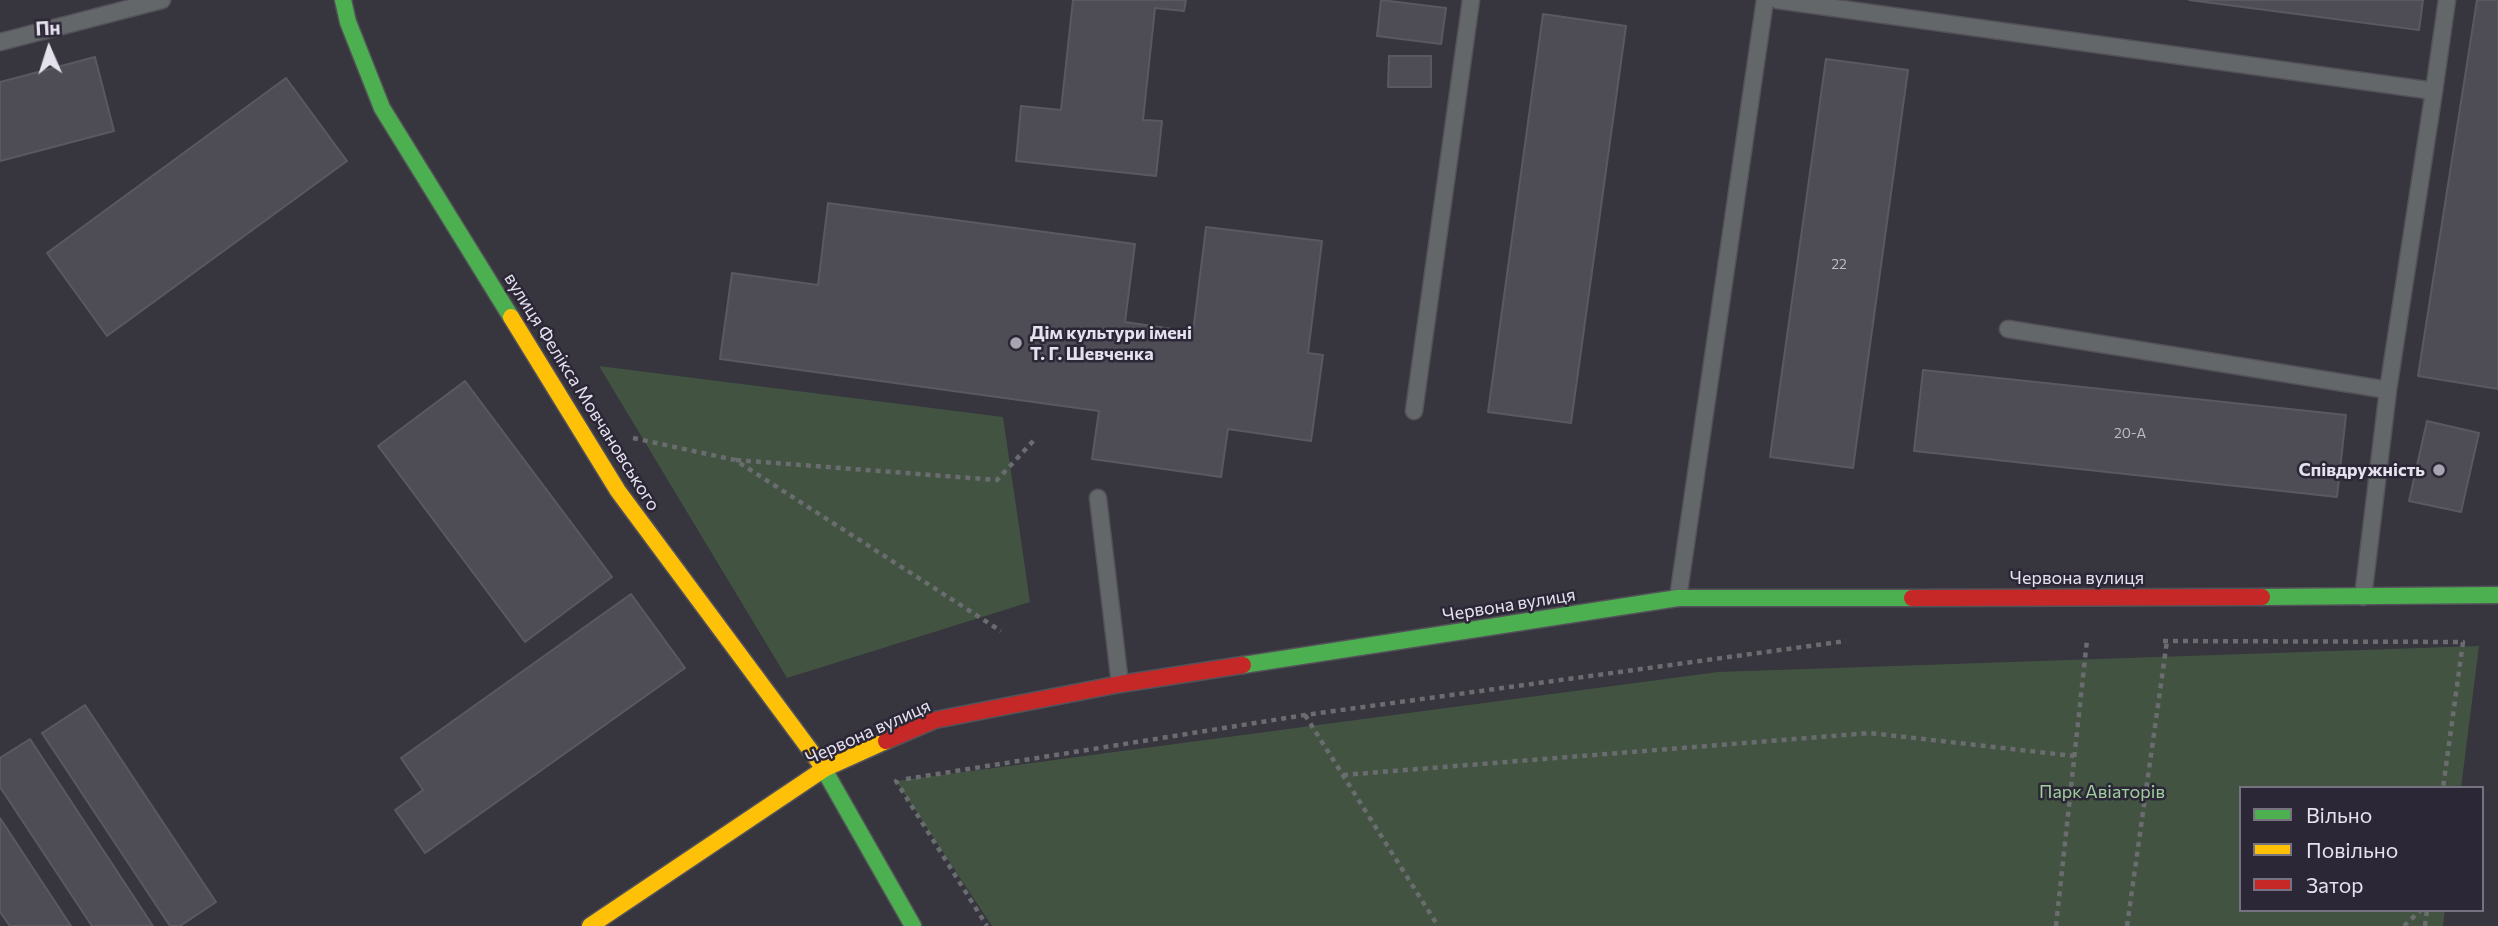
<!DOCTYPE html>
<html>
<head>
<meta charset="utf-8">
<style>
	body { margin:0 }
	#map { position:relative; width:2498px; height:926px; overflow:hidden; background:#37353e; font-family:Commissioner,sans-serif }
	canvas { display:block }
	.legend { position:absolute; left:2239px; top:786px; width:245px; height:126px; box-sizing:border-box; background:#2c2737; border:2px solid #767280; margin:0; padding:9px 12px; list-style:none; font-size:21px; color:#e5e2ed }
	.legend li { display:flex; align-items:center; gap:14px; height:35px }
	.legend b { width:35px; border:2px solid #767280 }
	.north { position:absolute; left:14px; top:14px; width:70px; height:70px; -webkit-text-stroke:5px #2c2737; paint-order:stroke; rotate:357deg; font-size:19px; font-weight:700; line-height:28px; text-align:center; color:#e5e2ed }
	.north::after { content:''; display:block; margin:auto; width:24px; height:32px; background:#e5e2ed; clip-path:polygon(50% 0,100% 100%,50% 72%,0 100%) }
</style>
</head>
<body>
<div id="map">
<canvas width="2498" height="926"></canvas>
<ul class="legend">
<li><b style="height:9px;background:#4caf50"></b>Вільно</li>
<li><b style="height:9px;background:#ffc107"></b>Повільно</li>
<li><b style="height:9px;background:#c62828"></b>Затор</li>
</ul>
<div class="north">Пн</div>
</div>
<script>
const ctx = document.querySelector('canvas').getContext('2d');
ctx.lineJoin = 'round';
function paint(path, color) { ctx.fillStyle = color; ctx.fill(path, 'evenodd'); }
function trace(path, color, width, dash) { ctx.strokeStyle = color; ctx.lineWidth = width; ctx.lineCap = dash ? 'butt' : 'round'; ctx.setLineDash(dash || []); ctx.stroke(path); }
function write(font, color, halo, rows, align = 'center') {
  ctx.font = font + ' Commissioner,sans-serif'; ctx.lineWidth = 5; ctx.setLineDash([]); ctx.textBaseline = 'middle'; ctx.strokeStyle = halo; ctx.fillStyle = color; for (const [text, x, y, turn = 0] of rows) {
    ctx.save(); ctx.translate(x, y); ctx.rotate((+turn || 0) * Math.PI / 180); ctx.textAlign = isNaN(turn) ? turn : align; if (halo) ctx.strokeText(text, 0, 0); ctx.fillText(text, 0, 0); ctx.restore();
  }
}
const green = new Path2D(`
	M599 366 1003 417 1030 602 787 678Z
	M2479 646 2461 788H2241V910H2445L2443 926H992L896 781 1718 672Z`);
const building = new Path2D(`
	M1073 0H1186L1184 11 1155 8 1143 120 1162 121 1156 176 1016 161 1021 106 1061 110Z
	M1381 0 1446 8 1441 44 1377 36Z
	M2189 0H2423L2419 30Z
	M2477 0H2498V389L2418 376Z
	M1543 14 1626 26 1571 423 1488 412Z
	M1389 56H1431V87H1388Z
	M95 57 114 131 0 161V82Z
	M1826 59 1908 70 1853 468 1770 457Z
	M286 78 347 161 107 336 47 253Z
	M828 203 1135 244 1125 322 1193 332 1206 227 1322 241 1308 353 1323 355 1311 441 1228 429 1221 477 1092 459 1099 411 720 359 732 273 818 285Z
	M1923 370 2346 415 2337 497 1914 451Z
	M465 381 612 577 525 642 378 446Z
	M2427 421 2479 433 2461 512 2409 501Z
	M631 594 685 668 425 853 395 810 423 790 401 758Z
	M85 705 216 902 180 926H170L42 733Z
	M30 739 153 926H92L0 787V758Z
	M0 818 71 926H10L0 912Z`);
const path = new Path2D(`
	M633 438 735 460 1001 631
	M736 460 997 480 1036 438
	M2163 641 2463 642 2443 788
	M1305 715 1438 926
	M1343 775 1870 733 2074 756
	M906 779 1305 715 1846 641
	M897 780 896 781 987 926
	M2056 926 2087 640
	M2127 926 2167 641
	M2404 926 2421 910
	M2425 926 2427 910`);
const lane = new Path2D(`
	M1777 0 2434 91 2388 390 2008 329
	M0 42 162 0
	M2434 91 2447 0
	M1414 411 1471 0
	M1098 498 1120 684
	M2363 597 2388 390
	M1678 598 1765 0`);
const fast = new Path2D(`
	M343 0 348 22 382 108 511 317
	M2262 597 2498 595
	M1243 665 1678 598H1912
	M822 766 913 926`);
const slow = new Path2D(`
	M511 317 618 491 822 766
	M590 926 824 769 886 741`);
const jam = new Path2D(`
	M1912 598 2262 597
	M886 741 935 720 1120 684 1243 665`);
const markers = [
	[1016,343,7,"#a8a5b0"],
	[2439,470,7,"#a8a5b0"]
];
const numberNames = [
	["22",1839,264],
	["20-А",2130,433]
];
const poiNames = [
	["Дім культури імені",1030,333],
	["Т. Г. Шевченка",1030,354],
	["Співдружність",2425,470,"right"]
];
const streetNames = [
	["вулиця Фелікса Мовчановського",582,392,58],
	["Червона вулиця",2077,578],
	["Червона вулиця",1509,605,-9],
	["Червона вулиця",868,732,-24]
];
const parkNames = [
	["Парк Авіаторів",2102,792]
];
paint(green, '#425441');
paint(building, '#4e4c54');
trace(building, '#5a5961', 2);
trace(lane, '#545259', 19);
trace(fast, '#545259', 19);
trace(slow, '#545259', 19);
trace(jam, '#545259', 19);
trace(path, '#6a6c6f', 4.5, [5, 5]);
trace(lane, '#63676a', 16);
trace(fast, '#4caf50', 16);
trace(slow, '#ffc107', 16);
trace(jam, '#c62828', 16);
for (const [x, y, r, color] of markers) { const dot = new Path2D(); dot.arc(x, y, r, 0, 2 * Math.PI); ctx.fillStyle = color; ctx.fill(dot); trace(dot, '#2c2737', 2.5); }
write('14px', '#bfbcc7', null, numberNames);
write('bold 18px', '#e5e2ed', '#2c2737', poiNames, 'left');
write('18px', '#e5e2ed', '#2c2737', streetNames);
write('18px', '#9fcf9c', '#2c2737', parkNames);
</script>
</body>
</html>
